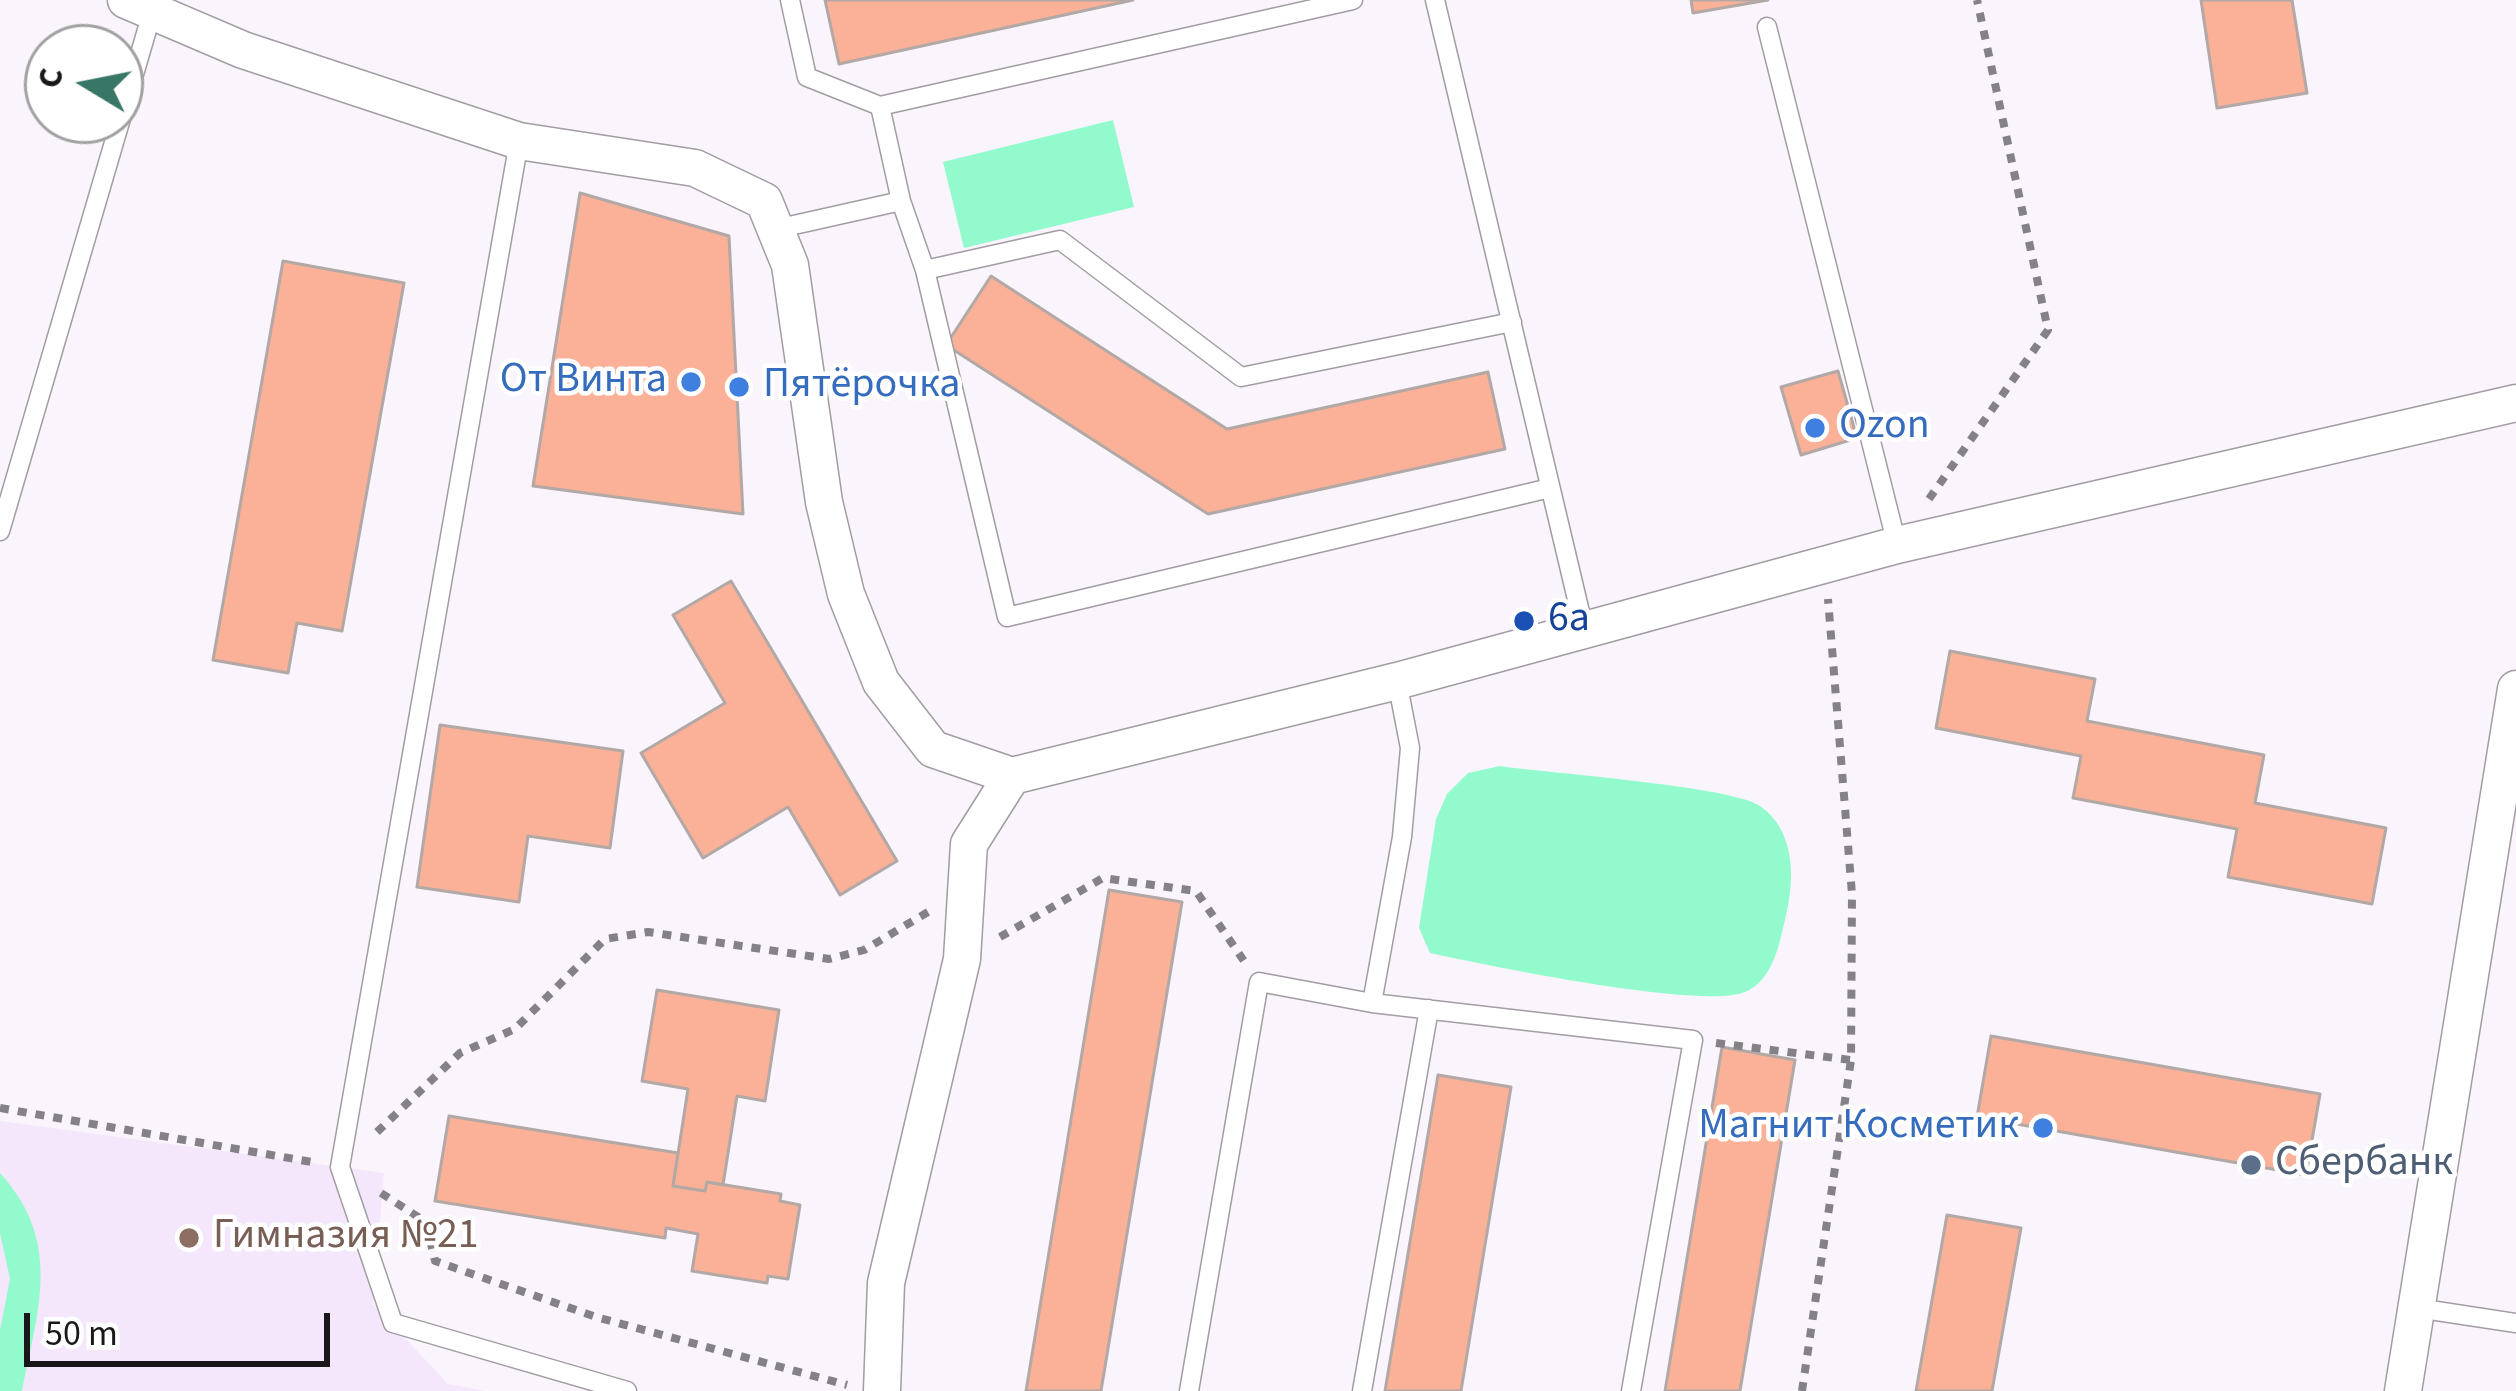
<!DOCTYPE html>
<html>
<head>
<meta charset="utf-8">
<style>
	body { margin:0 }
	#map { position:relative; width:2516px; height:1391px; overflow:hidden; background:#faf4fc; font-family:"Source Sans 3",sans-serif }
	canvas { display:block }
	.north { position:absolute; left:24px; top:24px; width:120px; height:120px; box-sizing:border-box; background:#fff; border:3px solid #a3a2a3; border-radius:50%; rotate:280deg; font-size:33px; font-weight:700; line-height:48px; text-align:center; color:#19171a }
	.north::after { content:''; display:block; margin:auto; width:42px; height:54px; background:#387765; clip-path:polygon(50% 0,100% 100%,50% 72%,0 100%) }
	.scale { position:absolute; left:24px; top:1313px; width:306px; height:54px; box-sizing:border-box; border:6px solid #19171a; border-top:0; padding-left:15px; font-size:36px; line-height:42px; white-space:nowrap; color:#19171a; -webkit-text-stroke:9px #fff; paint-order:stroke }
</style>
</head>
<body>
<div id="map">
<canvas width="2516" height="1391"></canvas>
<div class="north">С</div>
<div class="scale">50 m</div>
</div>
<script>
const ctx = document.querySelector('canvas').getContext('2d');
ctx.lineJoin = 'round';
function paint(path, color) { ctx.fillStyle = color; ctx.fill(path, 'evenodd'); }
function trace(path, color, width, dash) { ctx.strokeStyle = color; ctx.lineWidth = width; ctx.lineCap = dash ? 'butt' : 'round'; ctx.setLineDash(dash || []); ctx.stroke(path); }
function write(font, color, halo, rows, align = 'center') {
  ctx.font = font + ' "Source Sans 3",sans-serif'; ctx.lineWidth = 9; ctx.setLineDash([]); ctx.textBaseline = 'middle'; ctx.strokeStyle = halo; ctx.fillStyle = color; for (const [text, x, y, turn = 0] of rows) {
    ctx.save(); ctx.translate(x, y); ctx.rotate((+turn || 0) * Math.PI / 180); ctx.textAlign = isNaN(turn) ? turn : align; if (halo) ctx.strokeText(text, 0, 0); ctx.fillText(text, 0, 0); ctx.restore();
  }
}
const education = new Path2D(`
	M0 1121 384 1173 373 1304 448 1384 486 1391H0Z`);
const green = new Path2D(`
	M1113 120 1134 207 964 248 943 162Z
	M1500 766C1547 773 1731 786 1760 806 1795 830 1795 878 1786 915 1780 941 1774 980 1745 992 1700 1010 1486 965 1430 953L1419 928 1436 819 1447 794 1468 773Z
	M0 1173C63 1242 38 1310 22 1391H0V1330L10 1279 0 1233Z`);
const building = new Path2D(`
	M825 0H1133L839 64Z
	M1691 0H1768L1693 13Z
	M2201 0H2292L2307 93 2217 108Z
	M580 193 729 236 743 514 533 486Z
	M283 261 404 283 342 631 297 623 288 673 213 660Z
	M991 276 1227 429 1488 372 1505 449 1208 514 946 345Z
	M1838 371 1857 438 1801 455 1781 387Z
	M731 581 897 861 840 895 788 807 703 858 641 753 725 703 673 615Z
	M1950 651 2095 679 2087 721 2264 755 2255 803 2386 828 2372 904 2228 877 2237 829 2073 798 2081 756 1936 728Z
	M440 725 623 751 610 848 528 836 519 902 417 887Z
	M1109 890 1182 902 1101 1391H1026Z
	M657 990 779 1010 765 1101 737 1096 723 1185 707 1182 705 1191 673 1186 688 1089 642 1081Z
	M1991 1036 2320 1094 2306 1175 1977 1117Z
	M1722 1047 1795 1060 1740 1391H1665Z
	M1438 1075 1511 1087 1461 1391H1385Z
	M449 1116 678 1153 673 1186 705 1191 707 1182 781 1194 780 1201 800 1205 788 1279 768 1276 767 1283 692 1271 698 1234 666 1228 665 1238 435 1201Z
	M1947 1215 2021 1228 1992 1391H1916Z`);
const path = new Path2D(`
	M1929 499 2048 330 1977 0
	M1000 937 1103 878 1196 891 1244 961
	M1716 1043 1851 1060
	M0 1108 312 1162
	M377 1132 460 1053 515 1029 605 939 648 932 829 959 864 950 928 912
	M381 1193 426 1222 435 1261 596 1317 847 1385
	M1802 1391 1851 1060 1852 894 1828 599`);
const service = new Path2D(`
	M790 0 807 77 880 106 1353 0
	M1435 0 1584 629
	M1767 27 1897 545
	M519 141 340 1167 393 1323 627 1391
	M901 201 925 270 1060 240 1241 377 1512 322
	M776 229 901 201 880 106
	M925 270 1007 617 1550 488
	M0 531 154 6
	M1372 1003 1402 837 1410 748 1397 681
	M2417 1308 2516 1323
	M1189 1391 1259 982 1372 1003 1693 1040 1631 1391
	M1362 1391 1429 1009`);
const minor = new Path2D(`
	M126 0 243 50 519 141 695 168 764 201 790 265 824 502 846 594 881 682 933 749 1012 776
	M882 1391 886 1283 962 959 969 844 1012 776 1397 681 1897 545 2516 403
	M2403 1391 2516 689`);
const markers = [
	[691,382,12,"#3f7fe0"],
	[739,387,12,"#3f7fe0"],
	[1815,428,12,"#3f7fe0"],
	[1524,621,12,"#1a4fb4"],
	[2043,1128,12,"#3f7fe0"],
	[2251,1165,12,"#5c6f8a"],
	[189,1238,12,"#8d6e63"]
];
const shopNames = [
	["От Винта",667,382],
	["Пятёрочка",763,387,"left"],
	["Ozon",1839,428,"left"],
	["Магнит Косметик",2019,1128]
];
const transitNames = [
	["6а",1548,621]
];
const serviceNames = [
	["Сбербанк",2275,1165]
];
const educationNames = [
	["Гимназия №21",213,1238]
];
paint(education, '#f4e7fb');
paint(green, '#93face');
paint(building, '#fbb098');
trace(building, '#b2a8a5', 3);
trace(service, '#a29ca3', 21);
trace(minor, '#a29ca3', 39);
trace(path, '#858287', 8, [9, 9]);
trace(service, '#fff', 18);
trace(minor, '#fff', 36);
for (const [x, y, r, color] of markers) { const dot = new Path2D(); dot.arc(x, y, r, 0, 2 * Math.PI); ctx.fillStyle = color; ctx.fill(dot); trace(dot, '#fff', 4.5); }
write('42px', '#366cbe', '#fff', shopNames, 'right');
write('42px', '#164399', '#fff', transitNames, 'left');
write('42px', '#4e5e75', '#fff', serviceNames, 'left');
write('42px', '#785e54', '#fff', educationNames, 'left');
</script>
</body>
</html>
